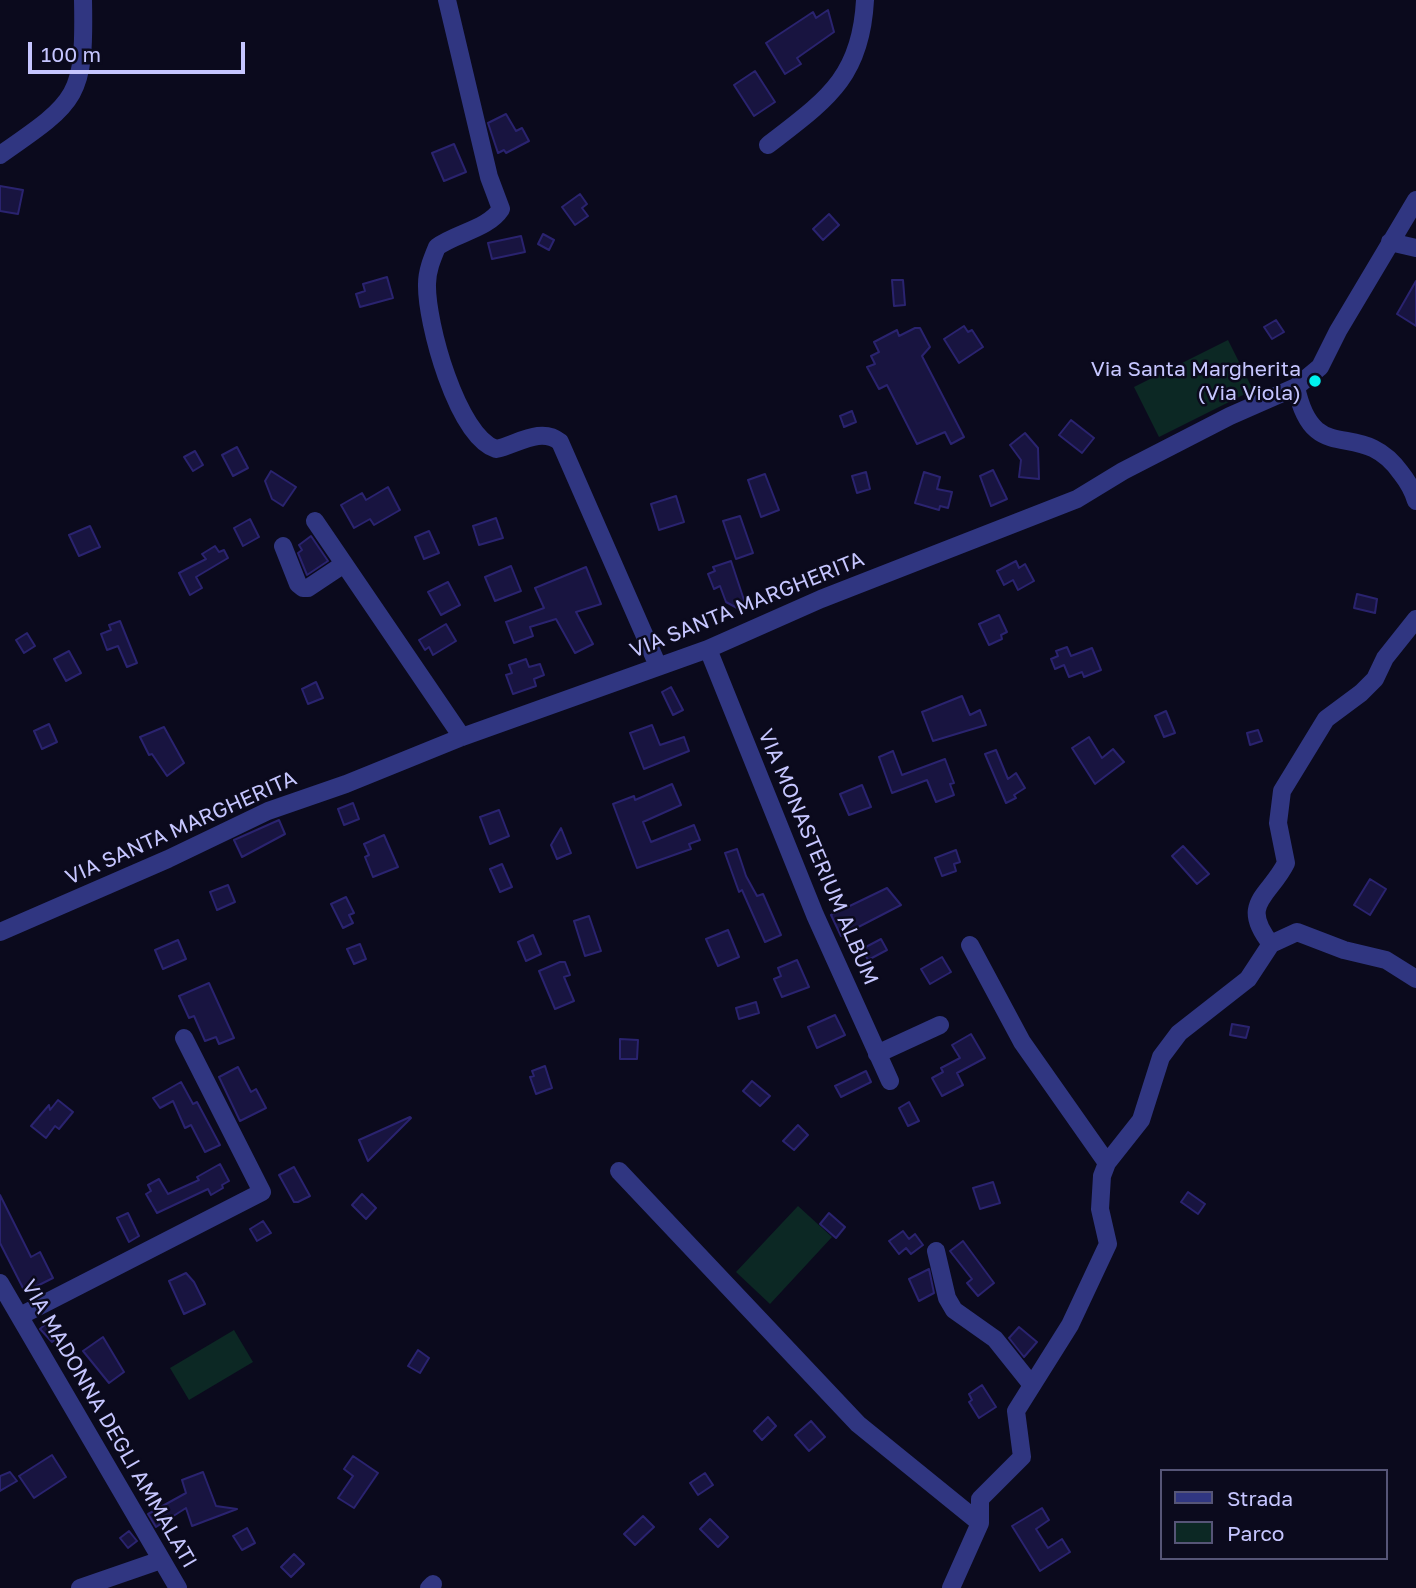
<!DOCTYPE html>
<html>
<head>
<meta charset="utf-8">
<style>
	body { margin:0 }
	#map { position:relative; width:1416px; height:1588px; overflow:hidden; background:#0b0a1d; font-family:"Golos Text",sans-serif }
	canvas { display:block }
	.legend { position:absolute; left:1160px; top:1469px; width:228px; height:91px; box-sizing:border-box; background:#0b0a1d; border:2px solid #565577; margin:0; padding:9px 12px; list-style:none; font-size:21px; color:#c6c6ff }
	.legend li { display:flex; align-items:center; gap:14px; height:35px }
	.legend b { width:35px; border:2px solid #565577 }
	.scale { position:absolute; left:28px; top:42px; width:217px; height:32px; box-sizing:border-box; border:4px solid #c6c6ff; border-top:0; padding-left:9px; font-size:21px; line-height:24px; white-space:nowrap; color:#c6c6ff; -webkit-text-stroke:5px #0b0a1d; paint-order:stroke }
</style>
</head>
<body>
<div id="map">
<canvas width="1416" height="1588"></canvas>
<ul class="legend">
<li><b style="height:9px;background:#303681"></b>Strada</li>
<li><b style="height:19px;background:#0c2824"></b>Parco</li>
</ul>
<div class="scale">100 m</div>
</div>
<script>
const ctx = document.querySelector('canvas').getContext('2d');
ctx.lineJoin = 'round';
function paint(path, color) { ctx.fillStyle = color; ctx.fill(path, 'evenodd'); }
function trace(path, color, width, dash) { ctx.strokeStyle = color; ctx.lineWidth = width; ctx.lineCap = dash ? 'butt' : 'round'; ctx.setLineDash(dash || []); ctx.stroke(path); }
function write(font, color, halo, rows, align = 'center') {
  ctx.font = font + ' "Golos Text",sans-serif'; ctx.lineWidth = 5; ctx.setLineDash([]); ctx.textBaseline = 'middle'; ctx.strokeStyle = halo; ctx.fillStyle = color; for (const [text, x, y, turn = 0] of rows) {
    ctx.save(); ctx.translate(x, y); ctx.rotate((+turn || 0) * Math.PI / 180); ctx.textAlign = isNaN(turn) ? turn : align; if (halo) ctx.strokeText(text, 0, 0); ctx.fillText(text, 0, 0); ctx.restore();
  }
}
const green = new Path2D(`
	M1228 340 1253 390 1159 437 1134 387Z
	M798 1206 832 1237 770 1304 736 1272Z
	M234 1330 253 1362 189 1400 170 1368Z`);
const building = new Path2D(`
	M828 10 834 32 797 58 801 64 785 74 766 43 813 12 816 18Z
	M755 71 775 102 754 116 734 85Z
	M506 114 516 131 522 128 529 141 506 153 504 150 498 153 488 123Z
	M454 144 466 172 444 181 432 153Z
	M0 186 23 190 18 214 0 211Z
	M580 194 587 204 582 208 588 216 575 225 562 207Z
	M829 214 839 225 823 240 813 229Z
	M543 234 554 240 549 250 538 244Z
	M521 236 525 252 492 259 488 243Z
	M387 277 393 298 360 307 356 294 365 291 363 284Z
	M892 280H903L905 305 894 306Z
	M1416 281V326L1397 314Z
	M1276 320 1284 332 1272 339 1264 327Z
	M964 326 968 332 972 330 983 347 959 363 944 339Z
	M915 328H920L930 347 922 356 964 437 951 444 945 432 917 444 887 385 879 389 867 367 875 364 871 356 879 352 874 342 897 330 899 336Z
	M852 411 856 422 844 427 840 416Z
	M1071 420 1094 438 1082 453 1059 435Z
	M1025 433 1038 448 1039 479 1019 477 1021 460 1010 445Z
	M237 447 248 468 233 476 222 455Z
	M195 451 203 465 193 471 184 457Z
	M993 470 1007 499 991 506 980 476Z
	M271 471 296 487 283 506 272 499 265 481Z
	M866 472 870 489 857 493 852 476Z
	M924 472 940 477 937 489 952 492 948 508 940 506 939 510 915 503Z
	M765 474 779 510 761 517 748 480Z
	M388 487 400 510 374 525 370 519 354 528 341 505 362 493 366 500Z
	M676 496 684 522 659 530 651 504Z
	M740 516 753 553 736 559 723 521Z
	M496 518 503 538 479 545 473 526Z
	M250 519 259 537 243 546 234 528Z
	M90 526 100 547 79 556 69 535Z
	M429 531 439 553 424 559 415 537Z
	M311 536 328 561 307 575 298 553 302 550 299 545Z
	M215 546 219 552 224 550 228 558 196 577 202 588 190 595 179 573 206 559 202 554Z
	M731 561 745 603 737 608 726 602 720 586 714 589 708 574 715 571 713 567Z
	M1016 561 1019 568 1025 564 1034 581 1018 590 1013 580 1004 585 997 571Z
	M511 566 521 591 495 601 485 577Z
	M586 567 601 604 576 612 593 644 575 653 556 619 530 627 533 636 514 643 506 622 544 608 535 588Z
	M448 582 460 605 441 615 428 592Z
	M1357 594 1377 599 1375 613 1354 608Z
	M999 615 1007 632 1001 635 1002 639 989 645 979 624Z
	M120 621 137 663 127 667 118 646 107 650 101 634 111 630 109 625Z
	M446 624 456 641 433 655 429 647 425 650 419 640Z
	M27 633 35 646 24 653 16 640Z
	M1067 647 1071 656 1092 648 1101 670 1084 677 1082 672 1069 677 1064 665 1055 669 1051 659 1058 656 1056 651Z
	M69 651 81 673 66 681 54 659Z
	M526 659 529 667 540 664 544 675 534 679 536 686 513 694 506 675 512 673 509 665Z
	M316 682 323 698 308 704 302 689Z
	M671 687 683 710 673 715 662 692Z
	M962 696 970 715 980 710 986 725 933 741 922 712Z
	M1166 711 1175 733 1164 737 1155 716Z
	M49 724 57 742 42 749 34 731Z
	M652 725 660 745 684 737 689 751 644 769 630 733Z
	M164 727 184 763 167 776 152 754 149 755 140 737Z
	M1258 730 1262 741 1250 745 1247 733Z
	M1089 737 1102 758 1113 749 1124 762 1095 784 1072 748Z
	M996 750 1008 779 1016 773 1025 788 1014 795 1016 798 1006 803 985 754Z
	M893 751 902 775 945 759 954 783 950 784 954 795 936 802 927 780 892 793 879 757Z
	M672 784 681 805 643 822 651 842 694 825 700 840 689 844 691 849 637 868 613 804 634 796 635 800Z
	M862 785 871 807 849 815 840 794Z
	M353 803 359 819 344 825 338 809Z
	M499 810 509 836 490 844 480 817Z
	M279 820 285 834 242 857 234 840Z
	M561 828 571 853 557 859 551 845Z
	M384 835 398 867 373 877 365 857 369 855 364 844Z
	M1183 846 1209 874 1197 884 1172 856Z
	M737 849 746 876 757 896 763 894 781 935 765 942 742 890 739 892 725 853Z
	M956 850 960 862 954 864 956 871 942 876 935 858Z
	M502 864 512 887 500 892 490 869Z
	M1370 879 1386 889 1370 915 1354 905Z
	M228 885 235 902 217 910 210 892Z
	M887 888 901 905 841 936 831 915Z
	M346 897 354 913 349 915 353 923 343 928 331 904Z
	M589 916 601 951 585 956 574 921Z
	M728 930 739 957 718 966 706 939Z
	M533 935 541 954 526 961 518 942Z
	M881 939 887 950 868 960 862 949Z
	M178 940 186 959 163 969 155 950Z
	M360 944 366 959 354 964 347 949Z
	M942 957 951 972 930 984 921 969Z
	M797 960 809 987 782 997 774 979 781 976 778 968Z
	M560 962H565L570 975 564 977 574 1001 555 1009 539 971Z
	M209 983 234 1038 219 1044 216 1037 205 1041 194 1016 189 1018 179 996Z
	M756 1002 759 1013 739 1019 736 1008Z
	M835 1015 845 1035 817 1048 808 1027Z
	M1232 1024 1249 1027 1246 1038 1230 1035Z
	M971 1034 985 1058 957 1073 963 1085 942 1096 932 1078 943 1072 941 1068 960 1058 952 1045Z
	M620 1039 638 1040 637 1059H620Z
	M545 1066 552 1088 536 1094 530 1077 534 1076 532 1071Z
	M238 1067 251 1092 256 1089 266 1108 240 1121 219 1077Z
	M866 1071 871 1082 841 1097 835 1086Z
	M752 1081 770 1096 760 1106 743 1091Z
	M181 1082 193 1104 197 1102 220 1145 205 1152 191 1125 185 1128 173 1101 160 1108 153 1098Z
	M58 1100 73 1112 59 1129 55 1126 46 1138 31 1126 49 1105 50 1110Z
	M909 1102 919 1121 908 1126 899 1108Z
	M410 1117 411 1118 368 1161 359 1140Z
	M798 1125 808 1135 794 1150 783 1141Z
	M220 1164 229 1181 222 1185 223 1188 211 1195 208 1189 157 1213 146 1194 151 1191 148 1185 159 1179 168 1194 199 1180 197 1177Z
	M294 1167 310 1196 298 1202H294L279 1175Z
	M993 1182 1000 1203 980 1209 973 1188Z
	M1188 1192 1205 1204 1198 1214 1181 1202Z
	M362 1194 376 1208 366 1219 352 1205Z
	M0 1195 31 1257 40 1252 53 1278 25 1292 0 1243Z
	M128 1213 139 1236 129 1242 117 1218Z
	M829 1213 845 1227 836 1238 820 1224Z
	M263 1221 271 1233 257 1241 250 1229Z
	M903 1231 909 1239 915 1234 923 1245 911 1254 906 1248 899 1254 889 1241Z
	M963 1241 994 1283 978 1296 967 1283 972 1279 950 1251Z
	M929 1269 934 1293 919 1301 909 1279Z
	M186 1273 194 1282 205 1304 184 1314 169 1281Z
	M49 1321 61 1335 52 1342 40 1329Z
	M1019 1327 1037 1342 1024 1357 1009 1338Z
	M103 1337 124 1372 109 1383 83 1351Z
	M418 1350 429 1358 420 1373 408 1366Z
	M982 1385 996 1407 979 1418 969 1402 972 1400 969 1394Z
	M768 1417 776 1426 762 1440 754 1431Z
	M811 1421 825 1437 809 1451 795 1435Z
	M52 1455 66 1477 34 1498 19 1476Z
	M353 1456 378 1473 354 1508 338 1498 353 1476 344 1469Z
	M10 1472 17 1481 0 1491V1476Z
	M203 1472 216 1506 237 1509 192 1526 186 1508 156 1527 148 1514 186 1493 182 1480Z
	M705 1473 713 1485 698 1495 690 1483Z
	M1042 1508 1049 1520 1036 1529 1048 1548 1062 1539 1070 1552 1040 1571 1012 1526Z
	M643 1516 654 1527 635 1545 624 1534Z
	M710 1519 728 1537 718 1547 700 1529Z
	M247 1528 255 1543 242 1550 233 1536Z
	M129 1531 137 1541 128 1548 120 1538Z
	M294 1554 304 1564 291 1577 281 1567Z`);
const minor = new Path2D(`
	M447 0 489 177 501 209C488 229 456 233 437 247 432 259 427 271 427 284 426 322 457 436 496 449 516 445 541 426 560 442L658 666
	M768 145C826 100 861 78 865 0
	M0 155C78 101 85 97 83 0
	M1390 242 1416 248
	M1296 387C1314 471 1360 415 1401 473 1408 482 1413 490 1416 501
	M315 521 462 737
	M283 546 298 584 303 588H308L344 564
	M708 649 815 915 890 1081
	M0 932 168 859 268 811 346 784 462 737 708 649 821 599 1077 499 1123 471 1230 416 1296 387 1320 367 1338 331 1416 200
	M1271 944 1297 932 1344 950 1386 960 1416 979
	M970 945 1022 1042 1107 1163
	M877 1054 940 1025
	M619 1171 858 1424 980 1523
	M936 1251 947 1298 954 1310 995 1339 1031 1384
	M0 1283 178 1588
	M20 1316 262 1192 184 1038
	M80 1588 161 1560
	M429 1588 433 1584
	M951 1588 980 1523V1499L1022 1457 1016 1411 1070 1325 1108 1244 1100 1209 1102 1176 1107 1163 1141 1120 1161 1057 1179 1033 1248 979 1271 944C1238 903 1270 896 1286 863L1278 823 1282 791 1326 719 1361 693 1375 679 1385 658 1416 619`);
const markers = [
	[1315,381,7,"#00f1ee"]
];
const poiNames = [
	["Via Santa Margherita",1301,369],
	["(Via Viola)",1301,393]
];
const streetNames = [
	["VIA SANTA MARGHERITA",747,605,-22],
	["VIA SANTA MARGHERITA",181,828,-24],
	["VIA MONASTERIUM ALBUM",818,857,67],
	["VIA MADONNA DEGLI AMMALATI",109,1424,60]
];
paint(green, '#0c2824');
paint(building, '#181440');
trace(building, '#2a236f', 2);
trace(minor, '#303681', 18);
for (const [x, y, r, color] of markers) { const dot = new Path2D(); dot.arc(x, y, r, 0, 2 * Math.PI); ctx.fillStyle = color; ctx.fill(dot); trace(dot, '#0b0a1d', 2.5); }
write('21px', '#c6c6ff', '#0b0a1d', poiNames, 'right');
write('21px', '#c6c6ff', '#0b0a1d', streetNames);
</script>
</body>
</html>
